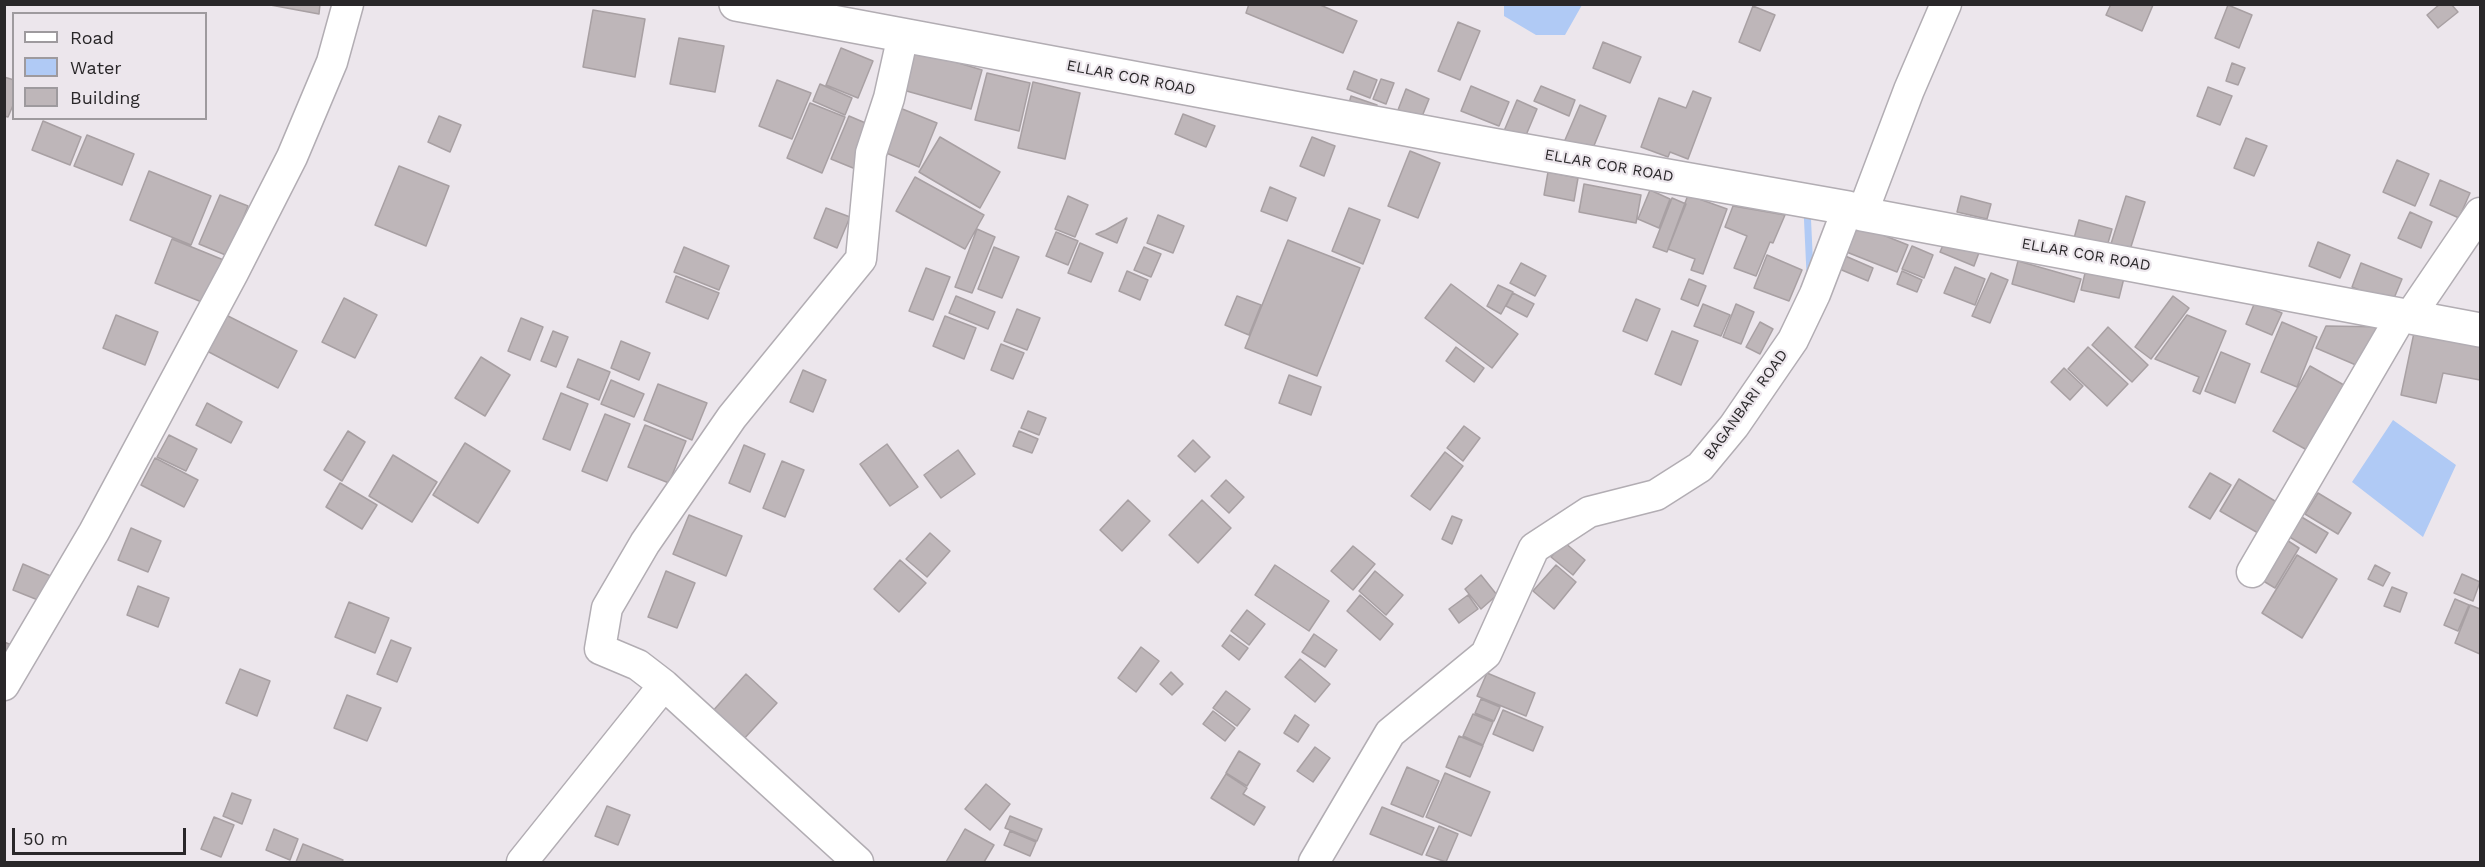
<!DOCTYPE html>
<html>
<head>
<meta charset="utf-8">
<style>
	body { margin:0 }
	#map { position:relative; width:2485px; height:867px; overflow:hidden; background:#ece6ec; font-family:"Work Sans",sans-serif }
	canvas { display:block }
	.frame { position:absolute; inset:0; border:6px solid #292729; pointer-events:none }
	.legend { position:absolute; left:12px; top:12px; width:195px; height:108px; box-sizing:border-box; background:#ece6ec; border:2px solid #9e9a9e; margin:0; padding:8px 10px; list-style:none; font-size:18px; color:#292729 }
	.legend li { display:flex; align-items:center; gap:12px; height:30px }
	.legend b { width:30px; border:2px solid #9e9a9e }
	.scale { position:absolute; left:12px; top:828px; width:174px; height:27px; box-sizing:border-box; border:3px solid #292729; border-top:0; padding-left:8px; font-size:18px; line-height:21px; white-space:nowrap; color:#292729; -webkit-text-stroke:4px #ece6ec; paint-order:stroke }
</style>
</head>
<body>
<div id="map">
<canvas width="2485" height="867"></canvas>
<div class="frame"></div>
<ul class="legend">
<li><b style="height:8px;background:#fff"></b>Road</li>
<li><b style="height:16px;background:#b0caf5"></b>Water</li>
<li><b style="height:16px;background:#beb6b9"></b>Building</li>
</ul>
<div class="scale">50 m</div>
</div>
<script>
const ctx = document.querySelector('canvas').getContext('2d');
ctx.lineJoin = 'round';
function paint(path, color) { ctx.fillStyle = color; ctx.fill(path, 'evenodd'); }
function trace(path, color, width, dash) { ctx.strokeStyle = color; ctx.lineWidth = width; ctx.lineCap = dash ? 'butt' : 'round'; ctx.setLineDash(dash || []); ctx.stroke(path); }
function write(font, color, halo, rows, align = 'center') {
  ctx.font = font + ' "Work Sans",sans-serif'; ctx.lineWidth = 4.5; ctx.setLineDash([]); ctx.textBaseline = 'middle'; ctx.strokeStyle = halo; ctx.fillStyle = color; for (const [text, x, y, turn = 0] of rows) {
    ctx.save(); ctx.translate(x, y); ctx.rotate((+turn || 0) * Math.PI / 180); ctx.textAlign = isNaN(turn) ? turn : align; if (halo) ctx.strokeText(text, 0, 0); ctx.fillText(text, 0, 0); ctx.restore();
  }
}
const water = new Path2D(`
	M1504 5V4L1582 5 1565 35H1536L1504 16Z
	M2393 420 2456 465 2423 537 2352 482Z`);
const stream = new Path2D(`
	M1807 209 1810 273`);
const building = new Path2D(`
	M265 4H320L319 14Z
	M1249 4H1318L1357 21 1343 53 1246 13Z
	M2111 4H2152L2153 5 2142 31 2106 15Z
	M2440 4H2451L2458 12 2438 28 2427 15Z
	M2228 5 2252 15 2239 48 2215 38Z
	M1753 6 1775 15 1760 51 1739 42Z
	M593 10 645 19 635 77 583 67Z
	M1458 22 1480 31 1460 80 1438 71Z
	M679 38 724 46 715 92 670 84Z
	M1603 42 1641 57 1630 83 1593 68Z
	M841 48 873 61 858 98 826 85Z
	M915 50 982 70 971 109 903 90Z
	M2232 63 2245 68 2238 85 2226 81Z
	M1354 71 1377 80 1370 98 1347 89Z
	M987 73 1030 83 1019 131 975 120Z
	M4 77 14 80V103L8 117 4 116Z
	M1381 79 1394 83 1386 104 1373 99Z
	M777 80 811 93 792 139 759 126Z
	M1033 82 1080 93 1065 159 1018 148Z
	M820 84 852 98 845 115 813 101Z
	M1471 86 1509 102 1499 126 1461 111Z
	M1541 86 1575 100 1569 116 1534 101Z
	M2208 87 2232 96 2220 125 2197 116Z
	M1406 89 1429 99 1421 119 1398 110Z
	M1693 91 1711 98 1688 159 1670 152 1668 157 1641 147 1659 98 1686 108Z
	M1351 96 1377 105 1373 116 1348 107Z
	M1517 100 1537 109 1524 140 1504 131Z
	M810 103 845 117 822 173 787 158Z
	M1580 105 1606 116 1589 158 1562 147Z
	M895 106 937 123 919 167 877 149Z
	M1183 114 1215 126 1206 147 1175 134Z
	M439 116 461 125 450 152 428 142Z
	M849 116 875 127 858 170 831 159Z
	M43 121 81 137 70 165 32 150Z
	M87 135 134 154 122 185 74 166Z
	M940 137 1000 172 980 208 919 172Z
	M1312 137 1335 146 1324 176 1300 166Z
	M2246 138 2267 146 2254 176 2234 168Z
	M1410 151 1440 163 1418 218 1388 206Z
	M2397 160 2429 174 2415 206 2383 192Z
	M399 166 449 186 426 246 375 225Z
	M149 171 211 196 191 245 130 220Z
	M1548 172 1578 178 1574 201 1544 195Z
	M915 177 984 215 965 249 896 211Z
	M2440 180 2470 193 2459 218 2430 205Z
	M1584 184 1641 195 1636 223 1579 212Z
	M1270 187 1296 198 1287 221 1261 211Z
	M1650 190 1670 199 1659 228 1638 219Z
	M220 195 248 206 228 256 199 244Z
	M1688 195 1727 209 1703 274 1691 270 1695 259 1668 249Z
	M1068 196 1088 205 1075 237 1055 229Z
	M1961 196 1991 204 1987 219 1957 212Z
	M2126 196 2145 202 2129 253 2110 247Z
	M1672 198 1686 204 1667 252 1653 247Z
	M1733 206 1785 215 1773 243 1770 242 1756 276 1734 268 1747 236 1725 227Z
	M826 208 850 217 837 248 814 238Z
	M1349 208 1380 220 1363 264 1332 251Z
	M2410 212 2432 222 2421 248 2398 238Z
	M1158 215 1184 226 1173 253 1147 243Z
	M1127 218 1117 243 1096 234 1106 230Z
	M2079 220 2112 229 2106 250 2073 242Z
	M1855 224 1908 245 1897 272 1844 251Z
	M977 229 995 237 972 293 955 287Z
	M1056 232 1078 241 1068 265 1046 256Z
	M1947 236 1980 250 1974 266 1940 252Z
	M172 239 231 263 214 307 155 283Z
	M1288 240 1360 268 1317 376 1245 348Z
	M2318 242 2350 255 2340 278 2309 266Z
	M1080 243 1103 253 1091 282 1068 273Z
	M1912 246 1933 255 1924 278 1902 269Z
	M684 247 729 266 719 290 674 272Z
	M994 247 1019 257 1002 298 978 289Z
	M1144 247 1161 254 1151 277 1134 270Z
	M1767 255 1802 270 1789 301 1754 288Z
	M1843 255 1873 268 1868 281 1837 268Z
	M2018 261 2081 279 2074 302 2012 284Z
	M1521 263 1546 276 1535 296 1510 283Z
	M2361 263 2402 279 2392 303 2352 287Z
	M1955 267 1985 279 1975 305 1944 293Z
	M926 268 950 277 933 320 909 311Z
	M2086 269 2124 278 2119 298 2081 290Z
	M1127 271 1148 280 1140 300 1119 291Z
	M1902 271 1922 280 1917 292 1897 284Z
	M1991 273 2008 280 1990 323 1972 316Z
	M676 276 719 293 708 319 666 302Z
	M1689 279 1706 286 1698 306 1681 299Z
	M1451 284 1518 334 1492 368 1425 318Z
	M1498 285 1513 292 1501 314 1487 306Z
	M1513 293 1534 304 1527 317 1506 306Z
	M956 296 995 312 988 329 949 313Z
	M1237 296 1261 305 1249 335 1225 325Z
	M2173 296 2189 308 2151 359 2135 347Z
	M344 298 377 315 355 358 322 342Z
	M1636 299 1660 309 1647 341 1623 331Z
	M2255 302 2282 313 2272 335 2246 324Z
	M1703 304 1730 315 1721 336 1694 326Z
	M1736 304 1754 312 1741 344 1723 337Z
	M1017 309 1040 318 1027 350 1004 341Z
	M116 315 158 332 145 365 103 348Z
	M226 315 297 351 278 388 207 351Z
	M2187 315 2226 331 2200 394 2193 391 2199 377 2155 359Z
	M945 316 976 328 964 359 933 346Z
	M521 318 543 327 530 360 508 351Z
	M1760 322 1773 329 1760 354 1746 347Z
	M2282 322 2317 337 2297 387 2261 372Z
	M2326 326 2388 327 2363 368 2316 348Z
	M2108 327 2148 365 2132 382 2092 345Z
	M2415 328 2480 342V380L2443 373 2436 403 2401 395Z
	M553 331 568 337 556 367 541 361Z
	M1672 331 1698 341 1681 385 1655 374Z
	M621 341 650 353 639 380 611 368Z
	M1001 344 1024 353 1013 379 991 370Z
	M1456 347 1484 368 1474 382 1446 361Z
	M2088 347 2128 384 2107 406 2068 369Z
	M2221 352 2250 364 2235 403 2205 391Z
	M481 357 510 375 485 416 455 398Z
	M578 359 610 372 599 400 567 387Z
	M2310 366 2351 389 2314 454 2273 431Z
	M2064 368 2083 386 2070 400 2051 382Z
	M803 370 826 380 813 412 790 402Z
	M1289 375 1321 387 1311 415 1279 403Z
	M611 380 644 394 634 417 601 404Z
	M658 384 707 403 692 440 644 420Z
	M561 393 588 404 570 450 543 439Z
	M207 403 242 422 231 443 196 425Z
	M1028 411 1046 418 1039 435 1021 428Z
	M605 414 630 424 607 481 582 471Z
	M645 425 686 441 669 483 628 467Z
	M1464 426 1480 438 1463 461 1447 448Z
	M348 431 365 442 342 481 324 470Z
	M1019 431 1038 439 1032 453 1013 446Z
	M169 435 197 449 186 471 157 457Z
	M1193 440 1210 457 1195 472 1178 456Z
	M465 443 510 471 478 523 433 495Z
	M887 444 918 487 890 506 860 464Z
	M744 445 765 454 750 492 729 483Z
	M958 450 975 474 941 498 924 475Z
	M1445 452 1463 466 1430 510 1411 496Z
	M393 455 437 482 412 522 369 496Z
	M155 458 198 480 184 507 141 485Z
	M782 461 804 470 785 517 763 508Z
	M2210 473 2231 485 2210 519 2189 507Z
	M2239 479 2283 506 2265 537 2220 511Z
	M1226 480 1244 497 1229 513 1211 496Z
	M340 483 377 505 362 529 326 507Z
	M2318 493 2351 513 2338 534 2305 514Z
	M1128 500 1150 521 1122 551 1100 530Z
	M1202 500 1231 528 1198 563 1169 535Z
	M2295 513 2328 533 2316 553 2283 533Z
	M689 515 742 536 726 576 673 554Z
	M1452 516 1462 520 1452 544 1442 539Z
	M131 528 161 541 148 572 118 560Z
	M930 533 950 551 927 577 906 559Z
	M2279 535 2299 548 2275 588 2255 576Z
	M1564 542 1585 560 1573 575 1551 557Z
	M1353 546 1375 564 1353 590 1331 571Z
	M2297 555 2337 579 2302 638 2262 613Z
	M900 560 926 583 899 612 874 589Z
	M23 564 53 577 43 602 13 590Z
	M1275 565 1329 601 1309 631 1255 595Z
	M1556 565 1576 582 1554 609 1533 591Z
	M2375 565 2390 573 2383 586 2368 579Z
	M666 571 695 583 677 628 648 617Z
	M1375 571 1403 595 1386 615 1359 591Z
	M2462 574 2480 582 2473 601 2454 593Z
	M1481 575 1497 595 1481 609 1465 589Z
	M138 586 169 598 158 627 127 615Z
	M2392 587 2407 593 2400 612 2384 606Z
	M1360 595 1393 624 1380 640 1347 611Z
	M1468 595 1478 609 1459 623 1449 609Z
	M2455 599 2469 605 2458 631 2444 625Z
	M349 602 389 618 375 653 335 637Z
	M2470 605 2480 609V654L2455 643Z
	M1247 610 1265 624 1249 645 1231 631Z
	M1314 634 1337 650 1325 667 1302 652Z
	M1230 635 1248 648 1239 660 1222 646Z
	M391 640 411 648 397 682 377 674Z
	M4 642 17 647 4 671Z
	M1141 647 1159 661 1136 692 1118 678Z
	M1300 659 1330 684 1315 702 1285 677Z
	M240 669 270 681 257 716 226 703Z
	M1171 672 1183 684 1172 695 1160 684Z
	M1487 673 1535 693 1526 716 1477 696Z
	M746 674 777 703 742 741 711 713Z
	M1226 691 1250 709 1237 726 1213 708Z
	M347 695 381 708 367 741 334 728Z
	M1481 699 1500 707 1494 721 1475 713Z
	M1503 710 1543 727 1533 751 1493 734Z
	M1213 711 1235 728 1225 741 1203 724Z
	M1473 714 1493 722 1483 745 1463 736Z
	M1295 715 1309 725 1298 742 1284 733Z
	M1459 736 1483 746 1470 777 1446 767Z
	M1315 747 1330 758 1313 782 1297 771Z
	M1239 751 1260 764 1247 786 1226 773Z
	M1407 767 1439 781 1423 817 1391 804Z
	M1445 773 1490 792 1471 836 1426 817Z
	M1226 774 1247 788 1243 794 1265 807 1254 825 1211 798Z
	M986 784 1010 804 990 830 965 809Z
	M232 793 251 800 242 824 223 816Z
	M607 806 630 815 618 845 595 836Z
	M1382 807 1434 828 1422 855 1370 834Z
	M1010 816 1042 829 1037 841 1005 828Z
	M214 817 234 825 221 857 201 849Z
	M1439 826 1458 834 1446 862 1426 855Z
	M274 829 298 839 290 860 266 850Z
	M965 829 994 845 984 862H946Z
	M1010 831 1036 842 1030 856 1004 845Z
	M303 844 343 860 342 862H296Z`);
const minor = new Path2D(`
	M1862 214 1909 90 1946 4
	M2410 316 2480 213
	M2252 572 2402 315
	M4 685 94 532 233 273 292 157 332 62 348 4
	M522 862 664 685
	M858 862 664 685 638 665 600 649 607 608 645 543 732 417 861 259 871 153 889 98 903 35
	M1314 862 1390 733 1486 654 1534 548 1589 512 1656 495 1700 467 1734 426 1793 340 1815 294 1848 208`);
const major = new Path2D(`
	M736 4 1492 145 1848 208 1862 214 2480 330`);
const streetNames = [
	["ELLAR COR ROAD",1131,78,11],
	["ELLAR COR ROAD",1609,166,10],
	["ELLAR COR ROAD",2086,255,10],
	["BAGANBARI ROAD",1746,405,-54]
];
paint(water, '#b0caf5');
trace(stream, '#b0caf5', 7);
paint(building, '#beb6b9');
trace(building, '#a8a0a3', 1.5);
trace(minor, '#b2adb3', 33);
trace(major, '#b2adb3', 36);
trace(minor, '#fff', 30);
trace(major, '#fff', 33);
write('15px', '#292729', '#ece6ec', streetNames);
</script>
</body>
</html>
